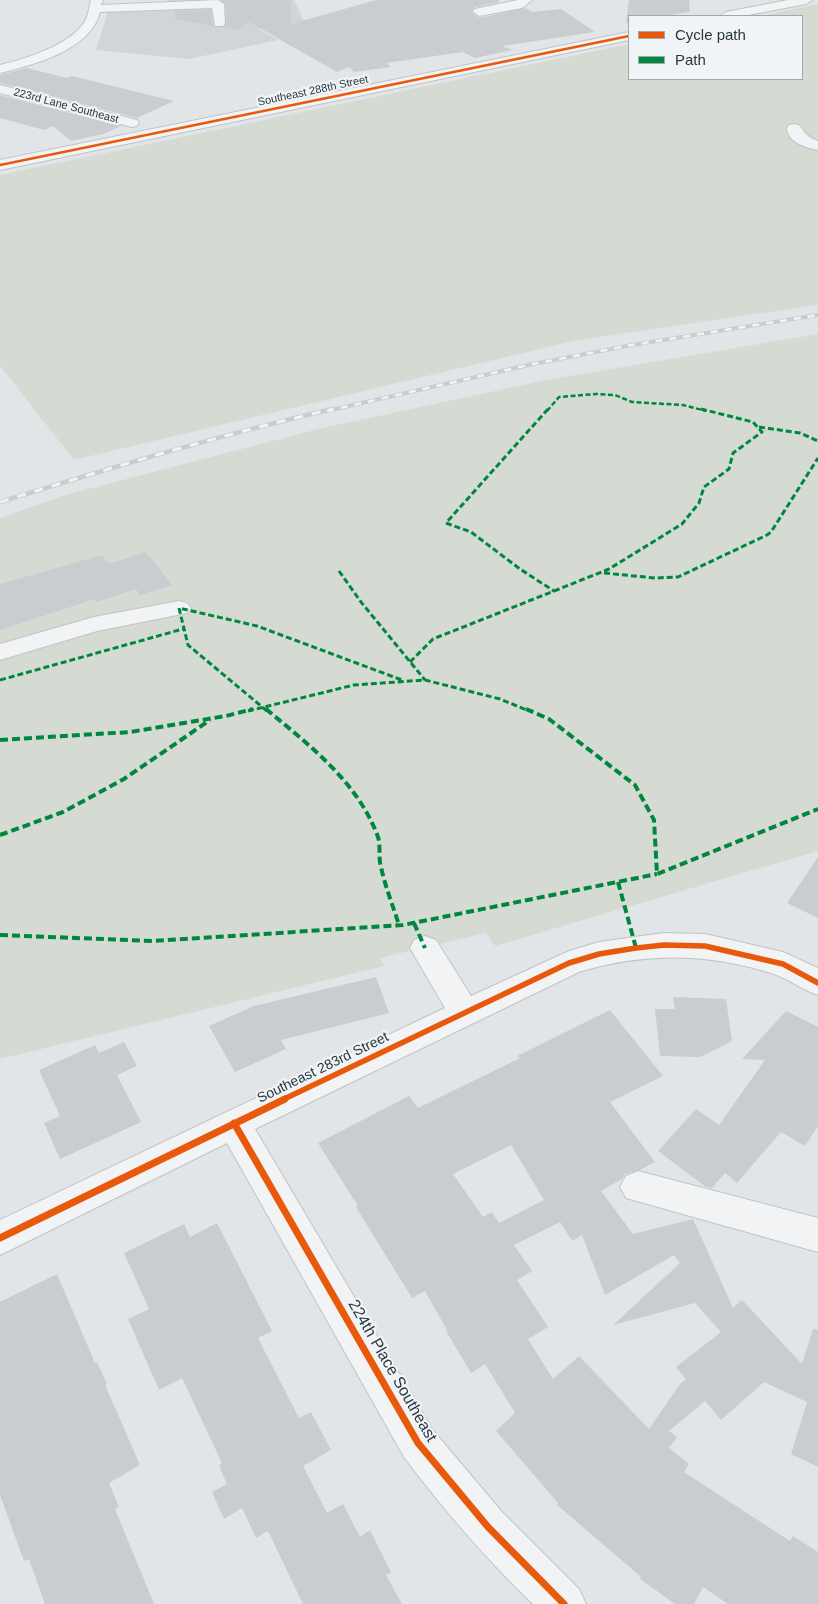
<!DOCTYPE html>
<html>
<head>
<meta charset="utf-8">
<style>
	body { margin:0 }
	#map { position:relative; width:818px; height:1604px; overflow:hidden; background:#e2e5e7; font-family:Helvetica,sans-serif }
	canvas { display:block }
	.legend { position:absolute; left:628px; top:15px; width:175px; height:65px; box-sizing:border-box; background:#f0f4f7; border:1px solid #a0a8ae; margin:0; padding:6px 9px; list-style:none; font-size:15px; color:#283741 }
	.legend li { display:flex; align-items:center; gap:10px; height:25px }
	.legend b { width:25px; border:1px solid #a0a8ae }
</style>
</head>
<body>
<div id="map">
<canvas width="818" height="1604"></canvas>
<ul class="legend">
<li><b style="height:6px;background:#e8590c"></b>Cycle path</li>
<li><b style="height:6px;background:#00873e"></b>Path</li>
</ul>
</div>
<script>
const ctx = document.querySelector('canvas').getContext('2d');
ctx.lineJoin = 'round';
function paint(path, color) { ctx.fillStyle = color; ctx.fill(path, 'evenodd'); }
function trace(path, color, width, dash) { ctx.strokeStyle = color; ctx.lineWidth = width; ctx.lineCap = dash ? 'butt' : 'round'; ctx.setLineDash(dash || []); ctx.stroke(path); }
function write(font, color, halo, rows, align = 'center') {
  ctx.font = font + ' Helvetica,sans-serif'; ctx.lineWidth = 4.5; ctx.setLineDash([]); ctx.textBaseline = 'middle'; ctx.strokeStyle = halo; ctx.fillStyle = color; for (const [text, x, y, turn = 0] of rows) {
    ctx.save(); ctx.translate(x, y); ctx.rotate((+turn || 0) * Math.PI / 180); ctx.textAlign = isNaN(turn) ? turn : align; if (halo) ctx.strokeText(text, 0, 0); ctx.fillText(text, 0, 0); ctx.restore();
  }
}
const built = new Path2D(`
	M167 0H294L304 21 259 29 278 40 189 59 96 50 110 5 168 2Z`);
const green = new Path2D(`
	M818 4V305L578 340 74 460 0 366V175L629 44V79H802V16H761Z
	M818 334V851L495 946 486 933 380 958 384 966 0 1059V518L65 495 318 429 546 380Z`);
const building = new Path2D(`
	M221 0H291V24L376 0H499V2L475 7 471 12 479 18 525 8 533 12 561 9 595 32 502 46 512 50 475 58 463 52 386 63 391 67 354 72 349 67 337 72 249 22 236 30 224 27 227 23 226 4Z
	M629 0H689L690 12 664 16H629V22L626 23Z
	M210 10 213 26 175 19V11Z
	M27 68 67 78 72 76 174 101 137 118 0 83V75Z
	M0 95 121 126 103 134 71 141 53 126 44 130 0 118Z
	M146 552 172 585 140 595 136 589 97 602 95 599 0 630V584L102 555 109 564Z
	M818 857V918L787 903Z
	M376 977 389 1013 281 1040 286 1049 235 1072 209 1026 254 1006Z
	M673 997 726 999 732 1041 700 1057 660 1056 655 1009H675Z
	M610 1010 663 1076 610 1102 655 1162 640 1170 625 1174 622 1179 601 1191 633 1234 693 1219 733 1308 742 1300 802 1364 813 1329 818 1330V1467L791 1454 807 1402 764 1382 721 1420 705 1401 669 1431 677 1437 669 1448 689 1464 684 1472 790 1541 793 1536 818 1552V1604H728L703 1587 694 1604H675L640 1579 641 1577 557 1505 558 1503 496 1431 515 1413 485 1364 471 1373 446 1331 447 1330 425 1291 412 1298 356 1207 358 1206 318 1143 409 1096 418 1108 520 1058 517 1056ZM511 1145 544 1200 499 1223 492 1212 483 1217 453 1174ZM560 1222 572 1241 582 1235 605 1295 674 1255 680 1263 613 1325 695 1303 721 1332 676 1367 686 1379 680 1384 649 1429 579 1356 553 1379 528 1339 548 1327 517 1280 532 1271 514 1245Z
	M786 1011 818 1027V1126L805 1146 781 1132 737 1183 725 1173 712 1188 706 1187 658 1151 696 1109 719 1125 765 1060 742 1059Z
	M124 1042 137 1066 117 1075 141 1122 60 1159 44 1123 60 1116 39 1070 95 1045 99 1053Z
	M217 1223 272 1331 258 1338 299 1418 311 1412 331 1450 303 1466 327 1513 343 1504 360 1537 370 1530 391 1572 386 1575 402 1604H303L268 1531 256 1538 242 1508 224 1519 212 1492 227 1484 219 1465 222 1463 182 1378 159 1390 128 1319 149 1309 124 1253 184 1224 190 1237Z
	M57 1274 95 1363 97 1362 107 1384 105 1385 140 1465 109 1483 119 1507 115 1509 154 1604H45L29 1559 24 1561 0 1495V1302Z`);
const minor = new Path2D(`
	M91 0H103L101 5 218 0 224 4 225 23 223 26H215L212 8 100 12C91 50 33 65 0 73V65C25 59 74 44 86 19 89 13 89 6 91 0Z
	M518 0H532L522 8 479 16 473 12 475 9Z
	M788 0H812L806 4 743 16H720L726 12Z
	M629 32V40L0 170V160Z
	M0 85 137 120 139 123 137 126 132 127 0 93Z
	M794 124 799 125C805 133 807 137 818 141V150C807 148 787 142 787 128L789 125Z
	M179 601 187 603 191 608 187 613 97 631 0 660V644L94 617Z
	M664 933 705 934 783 952 818 968V995C802 990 789 979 774 974 707 953 646 952 579 972L255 1129 432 1429 502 1512 579 1589 586 1604H533C486 1559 443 1509 404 1457L227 1143 0 1255V1220L445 1008 410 948 414 940 425 936 436 940 471 996 569 951 599 942Z
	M638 1171 818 1218V1252L626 1198 620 1187 626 1176Z`);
const railFar1 = new Path2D(`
	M327 411 533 364 632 345 818 315`);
const rail = new Path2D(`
	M0 502C110 468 220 435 333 409`);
const quietFar2 = new Path2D(`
	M547 411 559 397 596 394 615 395 632 402 683 405 706 411`);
const quietFar1 = new Path2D(`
	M548 409 446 523 471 532 520 569 554 591
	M759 427 800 433 818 441
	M339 571 361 602 425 680
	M604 573 655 578 678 577 767 535 771 532 818 458
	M554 591 609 569 682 524 699 503 704 487 729 469 733 453 762 432 753 422 701 409
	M410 662 433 639 554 591
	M0 680 183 629
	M248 711 354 685 425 680 500 699 529 711
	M267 711 188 645 179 608 257 626 402 680`);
const quiet = new Path2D(`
	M266 709C309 745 358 782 378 837 381 846 378 857 381 867 385 886 393 906 399 925
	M526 709 549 719 635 785 654 820 657 874 818 809
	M0 740 130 732 226 716 253 709
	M0 835 63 812 124 779 210 720
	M618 882 636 948
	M414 923 425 948
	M0 935 153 941 403 925 657 874`);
const cyclewayFar2 = new Path2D(`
	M0 165 629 36`);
const cyclewayFar1 = new Path2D(`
	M282 1100 569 963 599 954 636 948 664 945 705 946 783 964 818 983`);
const cycleway = new Path2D(`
	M234 1123 418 1443 488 1527 564 1604
	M0 1238 285 1099`);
const farStreetnames = [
	["Southeast 288th Street",313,91,-12],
	["223rd Lane Southeast",66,106,15]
];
const streetNames = [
	["Southeast 283rd Street",323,1068,-26]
];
const nearStreetnames = [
	["224th Place Southeast",392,1371,60]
];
paint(built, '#d0d5da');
paint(green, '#d5dbd2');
paint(building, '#cacdcf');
trace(minor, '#c0c3c5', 2);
paint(minor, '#f1f3f4');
trace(railFar1, '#cacdcf', 4);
trace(rail, '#cacdcf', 4.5);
trace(railFar1, '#f0f4f7', 2.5, [7]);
trace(rail, '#f0f4f7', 3, [9]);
trace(quietFar2, '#00873e', 2.5, [5, 2.5]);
trace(quietFar1, '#00873e', 3, [6, 3]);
trace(quiet, '#00873e', 4, [8, 4]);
trace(cyclewayFar2, '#e8590c', 2.5);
trace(cyclewayFar1, '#e8590c', 5.5);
trace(cycleway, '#e8590c', 7);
write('11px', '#283741', '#f0f4f7', farStreetnames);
write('14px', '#283741', '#f0f4f7', streetNames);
write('16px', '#283741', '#f0f4f7', nearStreetnames);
</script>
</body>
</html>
